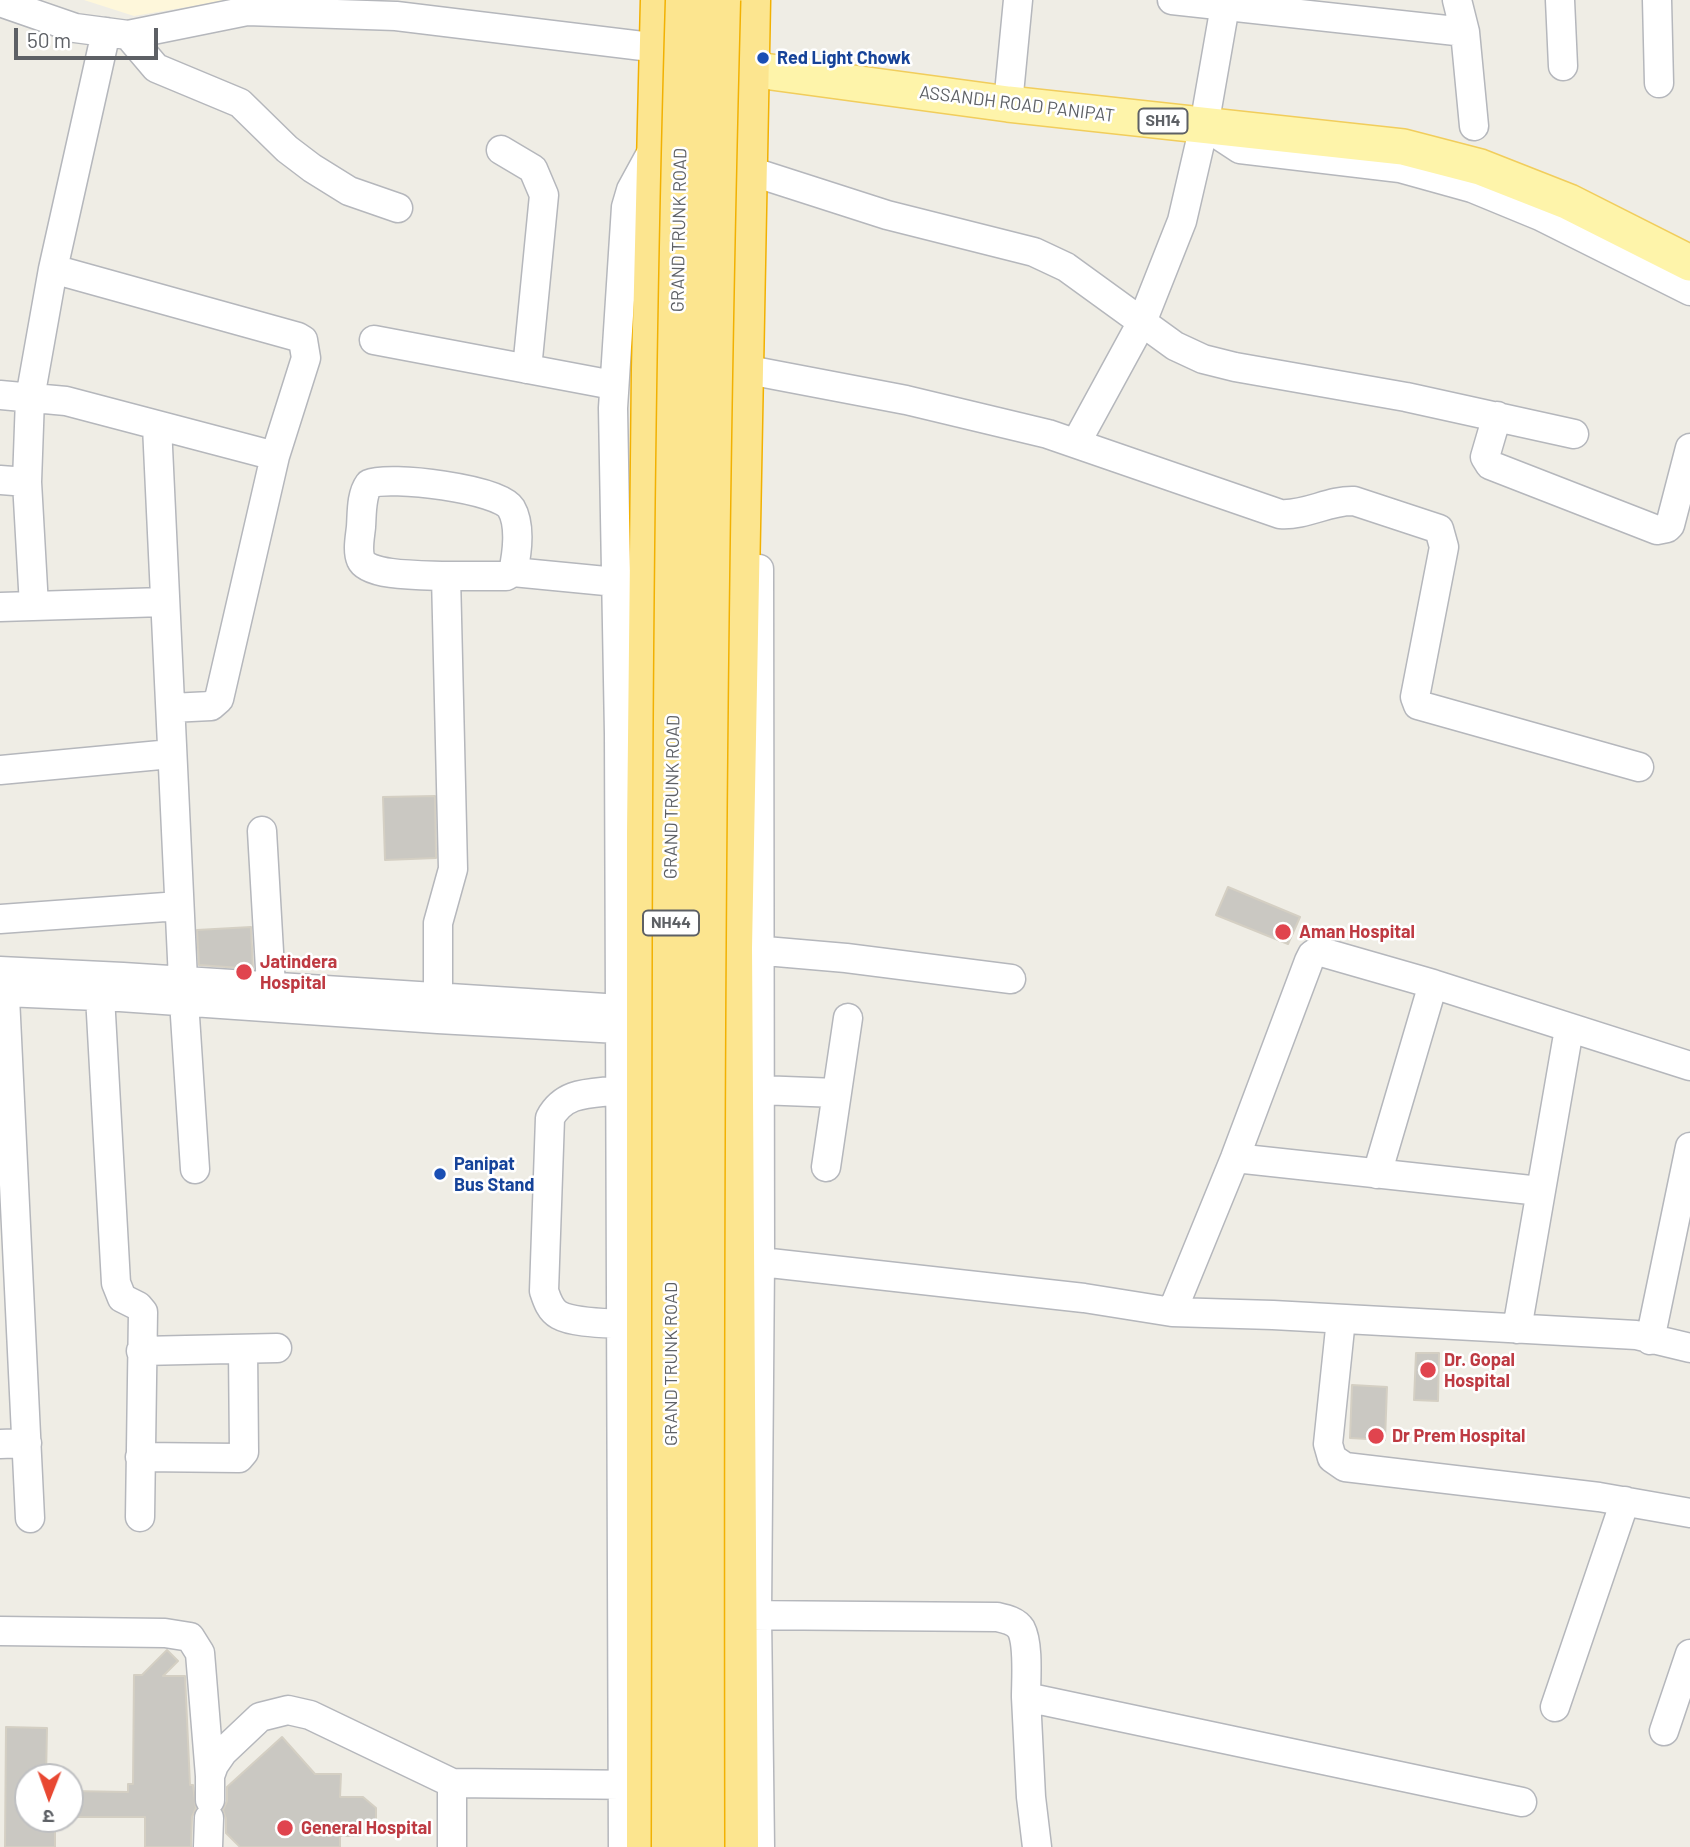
<!DOCTYPE html>
<html>
<head>
<meta charset="utf-8">
<style>
	body { margin:0 }
	#map { position:relative; width:1690px; height:1847px; overflow:hidden; background:#efede5; font-family:Barlow,"Noto Sans Devanagari",sans-serif }
	canvas { display:block }
	.north { position:absolute; left:14px; top:1763px; width:70px; height:70px; box-sizing:border-box; background:#fff; border:2px solid #bebfc1; border-radius:50%; rotate:181deg; font-size:19px; font-weight:700; line-height:28px; text-align:center; color:#5d6065 }
	.north::after { content:''; display:block; margin:auto; width:24px; height:32px; background:#e84832; clip-path:polygon(50% 0,100% 100%,50% 72%,0 100%) }
	.scale { position:absolute; left:14px; top:28px; width:144px; height:32px; box-sizing:border-box; border:4px solid #5d6065; border-top:0; padding-left:9px; font-size:21px; line-height:24px; white-space:nowrap; color:#5d6065; -webkit-text-stroke:5px #fff; paint-order:stroke }
</style>
</head>
<body>
<div id="map">
<canvas width="1690" height="1847"></canvas>
<div class="north">उ</div>
<div class="scale">50 m</div>
</div>
<script>
const ctx = document.querySelector('canvas').getContext('2d');
ctx.lineJoin = 'round';
function paint(path, color) { ctx.fillStyle = color; ctx.fill(path, 'evenodd'); }
function trace(path, color, width, dash) { ctx.strokeStyle = color; ctx.lineWidth = width; ctx.lineCap = dash ? 'butt' : 'round'; ctx.setLineDash(dash || []); ctx.stroke(path); }
function write(font, color, halo, rows, align = 'center') {
  ctx.font = font + ' Barlow,sans-serif'; ctx.lineWidth = 5; ctx.setLineDash([]); ctx.textBaseline = 'middle'; ctx.strokeStyle = halo; ctx.fillStyle = color; for (const [text, x, y, turn = 0] of rows) {
    ctx.save(); ctx.translate(x, y); ctx.rotate((+turn || 0) * Math.PI / 180); ctx.textAlign = isNaN(turn) ? turn : align; if (halo) ctx.strokeText(text, 0, 0); ctx.fillText(text, 0, 0); ctx.restore();
  }
}
const commercial = new Path2D(`
	M84 0H228L134 16Z`);
const building = new Path2D(`
	M435 796 436 858 385 860 383 797Z
	M1228 887 1300 917 1288 944 1216 915Z
	M251 927 253 969 199 965 197 930Z
	M1416 1353H1439L1438 1401 1414 1400Z
	M1352 1385 1387 1387 1385 1440 1350 1438Z
	M167 1650 178 1661 163 1676H185L190 1785H193L196 1808 192 1817 191 1847H145V1817H70V1791L128 1792V1784H133L134 1675H142Z
	M6 1727 47 1728 46 1777H28V1819H55V1847H5Z
	M282 1737 315 1774H341L340 1797H363L376 1808V1824L359 1836H340V1847H240L226 1833V1819L223 1810 227 1801V1787Z`);
const minor = new Path2D(`
	M1172 0 1465 32
	M1457 0 1465 32 1474 126
	M1560 0 1563 66
	M1657 0 1659 83
	M0 2 75 28 128 35 247 11 396 16 659 48
	M128 35 156 68 240 103 287 149 312 168 349 191 398 208
	M1008 104 1018 0
	M1205 126 1240 149 1400 168 1472 188 1540 216 1690 291
	M501 150 533 169 544 195 527 369
	M747 170 887 215 1034 252 1066 267 1175 346 1203 359 1235 367 1406 397 1574 434
	M53 269 298 337 303 340 306 358 275 456 219 699 211 706 171 708
	M374 340 613 385
	M759 372 906 400 1048 434 1280 514C1306 516 1329 500 1354 501L1439 529 1444 547 1415 697 1418 705 1639 767
	M0 395 66 401 275 456
	M1497 416 1485 457 1490 465 1657 530 1667 528 1670 525 1690 448
	M157 426 184 1001 195 1169
	M1076 443 1142 322 1182 221 1204 126 1226 0
	M0 480 27 482
	M759 569 760 1261 757 1615 760 1847
	M513 572 616 582
	M34 606 27 482 30 398 53 269 106 32
	M0 607 164 602
	M0 770 171 754
	M262 831 271 986
	M0 919 179 906
	M742 949 846 958 1011 979
	M0 971 123 977 636 1010
	M4 976 30 1518
	M0 994 5 992 120 997 438 1019 636 1030
	M100 996 116 1283 122 1298 138 1306 143 1312 140 1517
	M438 1019V923L453 869 446 576C428 575 368 577 361 560 357 551 360 537 361 527 362 513 361 495 369 484 389 475 500 489 511 508 521 525 517 554 513 572L506 576H446
	M620 1090C592 1094 565 1090 550 1118L544 1291C547 1300 550 1310 559 1315 573 1323 606 1323 622 1324
	M759 1090 837 1093
	M1235 1158 1540 1191
	M826 1167 848 1018
	M1377 1174 1433 984
	M743 1260 1084 1298 1172 1312 1273 1315 1636 1335 1690 1348
	M1172 1312 1235 1158 1309 961 1312 955 1318 951 1433 984 1690 1066
	M1341 1319 1328 1444 1332 1458 1345 1467 1599 1497 1690 1513
	M1517 1329 1569 1029
	M1650 1340 1690 1147
	M141 1351 277 1348
	M0 1444 27 1443
	M140 1457 239 1458 244 1452 243 1349
	M739 1615 997 1617C1006 1619 1016 1621 1021 1629 1029 1644 1026 1680 1026 1697L1522 1802
	M0 1631 165 1633 190 1637 200 1653 210 1776
	M1026 1697 1031 1797 1037 1847
	M1555 1707 1625 1501
	M1664 1731 1690 1654
	M452 1783V1847
	M210 1800V1776L214 1765 223 1752 260 1717 288 1710 310 1715 452 1783 643 1785
	M208 1847 209 1818
	M623 1847 619 734 613 408 626 207 631 190 655 146`);
const major = new Path2D(`
	M749 69 1008 104 1403 147 1480 167 1569 202 1690 263`);
const highway = new Path2D(`
	M646 1847V832L651 369 660 0
	M739 1847 733 948 751 0`);
const highwayBridge = new Path2D(`
	M671 1847C673 1231 667 616 685 0
	M705 1847C704 1231 705 615 721 0`);
const markers = [
	[763,58,7,"#1a4fb4"],
	[1283,932,9,"#e0444e"],
	[244,972,9,"#e0444e"],
	[440,1174,7,"#1a4fb4"],
	[1428,1370,9,"#e0444e"],
	[1376,1436,9,"#e0444e"],
	[285,1828,9,"#e0444e"]
];
const shields = [
	[1163,121,49],
	[671,923,56]
];
const shieldNames = [
	["SH14",1163,121],
	["NH44",671,923]
];
const transitNames = [
	["Red Light Chowk",777,58],
	["Panipat",454,1164],
	["Bus Stand",454,1185]
];
const streetNames = [
	["ASSANDH ROAD PANIPAT",1017,104,7],
	["GRAND TRUNK ROAD",679,230,-89],
	["GRAND TRUNK ROAD",672,797,-89],
	["GRAND TRUNK ROAD",671,1364,-90]
];
const healthNames = [
	["Aman Hospital",1299,932],
	["Jatindera",260,962],
	["Hospital",260,983],
	["Dr. Gopal",1444,1360],
	["Hospital",1444,1381],
	["Dr Prem Hospital",1392,1436],
	["General Hospital",301,1828]
];
paint(commercial, '#fef7db');
paint(building, '#cac8c2');
trace(building, '#d4cfc3', 2);
trace(minor, '#b5b7bc', 31);
trace(major, '#f1cd5c', 38);
trace(highway, '#f2b102', 41);
trace(minor, '#fff', 28);
trace(major, '#fef4aa', 35);
trace(highway, '#fce58f', 38);
trace(highwayBridge, '#f2b102', 41, []);
trace(highwayBridge, '#fce58f', 38);
for (const [x, y, r, color] of markers) { const dot = new Path2D(); dot.arc(x, y, r, 0, 2 * Math.PI); ctx.fillStyle = color; ctx.fill(dot); trace(dot, '#fff', 2.5); }
for (const [x, y, w] of shields) { const box = new Path2D(); box.roundRect(x - w / 2, y - 12.5, w, 25, 5); ctx.fillStyle = '#fff'; ctx.fill(box); trace(box, '#5d6065', 2); }
write('bold 16px', '#5d6065', null, shieldNames);
write('bold 18px', '#164399', '#fff', transitNames, 'left');
write('18px', '#5d6065', '#fff', streetNames);
write('bold 18px', '#be3a42', '#fff', healthNames, 'left');
</script>
</body>
</html>
